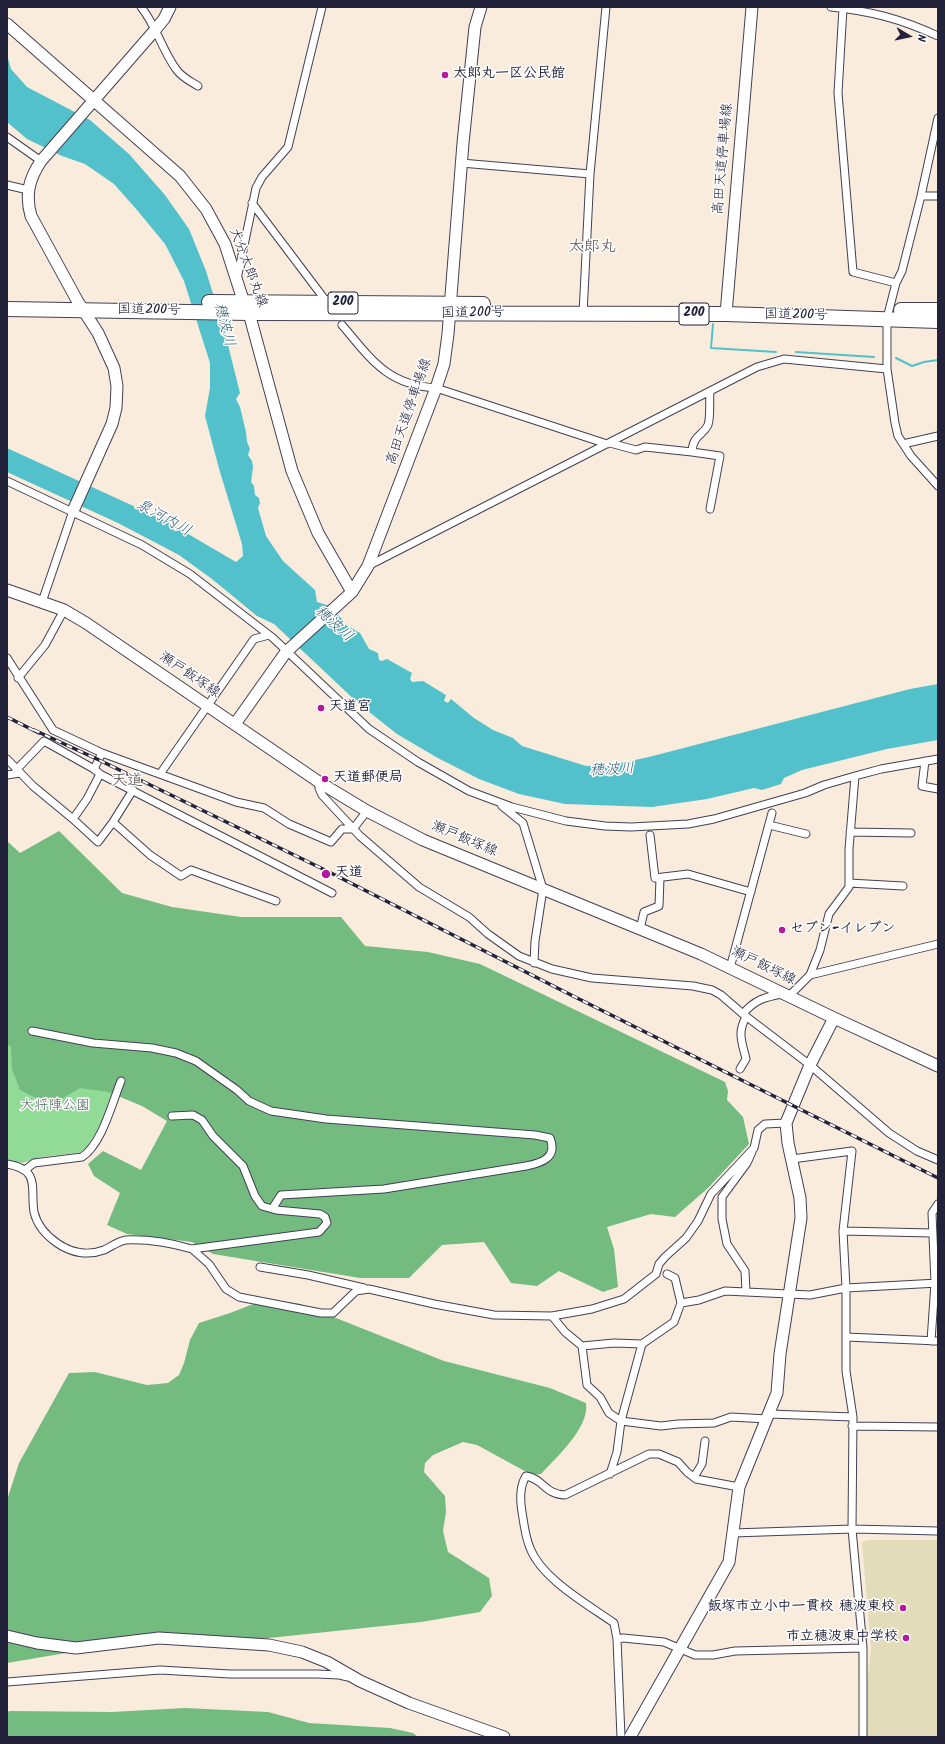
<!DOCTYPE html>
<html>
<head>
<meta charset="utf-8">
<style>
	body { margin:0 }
	#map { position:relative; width:945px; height:1744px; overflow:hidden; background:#f9ecdc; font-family:Kalam,sans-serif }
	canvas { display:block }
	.frame { position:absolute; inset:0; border:8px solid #22223b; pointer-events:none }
	.north { position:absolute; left:889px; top:16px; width:40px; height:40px; -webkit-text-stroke:3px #fff; paint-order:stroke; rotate:99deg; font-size:11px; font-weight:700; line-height:16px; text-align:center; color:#22223b }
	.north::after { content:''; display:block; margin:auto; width:14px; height:18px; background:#22223b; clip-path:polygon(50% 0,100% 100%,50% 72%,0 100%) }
</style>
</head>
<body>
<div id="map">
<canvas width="945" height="1744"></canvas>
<div class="frame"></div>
<div class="north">N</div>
</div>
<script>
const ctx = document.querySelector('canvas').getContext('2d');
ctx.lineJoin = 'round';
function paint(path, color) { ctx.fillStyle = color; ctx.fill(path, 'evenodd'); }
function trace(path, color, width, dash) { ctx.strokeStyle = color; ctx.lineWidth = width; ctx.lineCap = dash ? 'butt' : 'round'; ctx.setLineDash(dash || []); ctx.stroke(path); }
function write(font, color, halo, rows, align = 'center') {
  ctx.font = font + ' Kalam,"Klee One",sans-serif'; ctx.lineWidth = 3; ctx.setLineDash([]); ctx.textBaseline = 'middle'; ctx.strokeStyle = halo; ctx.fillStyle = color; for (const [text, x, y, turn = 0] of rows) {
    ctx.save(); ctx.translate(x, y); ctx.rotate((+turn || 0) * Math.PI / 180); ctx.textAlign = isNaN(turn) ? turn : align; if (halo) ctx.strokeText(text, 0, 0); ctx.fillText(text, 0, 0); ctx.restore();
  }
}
const built = new Path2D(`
	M867 1540H938V1737H866L867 1682 871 1649 862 1543Z`);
const green = new Path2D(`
	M7 1032 118 1081C108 1105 101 1133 83 1152L42 1157 22 1163 7 1161Z`);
const forest = new Path2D(`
	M59 831 122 893 172 907 241 917H341L365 946 428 952 480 964 725 1082 728 1091 727 1100 743 1117 749 1144 708 1188 675 1217 651 1214 607 1227 614 1249 618 1287 603 1292 559 1271 537 1286 511 1283 484 1242 442 1245 409 1278H360L213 1254 192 1242 127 1234 107 1225 120 1193 94 1176 88 1164 103 1151 141 1170 167 1121 142 1106 108 1092 80 1088 58 1101 34 1097 20 1090 12 1069 11 1047 7 1044V841L20 853Z
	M261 1301H281L301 1304 444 1361 550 1388 586 1403C590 1427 556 1458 541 1474L532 1475 477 1445 463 1442 433 1455 425 1463 424 1472 445 1496 446 1512 443 1531 448 1552 489 1578 492 1596 480 1612 421 1622 269 1638 107 1646 7 1663V1500L19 1463 69 1373 95 1372 147 1385 168 1383 179 1375 184 1363 190 1340 199 1323 230 1313Z
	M185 1708 268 1712 309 1723 390 1728 413 1733 418 1737H7V1712L10 1711 112 1712Z`);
const water = new Path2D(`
	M7 55 11 69 27 87 90 120 129 154 165 195 189 229 206 271 224 329 240 393 236 399 240 407 246 432 247 442 250 449 248 455 252 461 253 467 251 482 254 486 255 495 259 498 260 503 258 508 266 536 283 561 315 590 317 602 327 605 342 619 344 624 360 633 369 649 378 653 379 660 382 661 387 659 412 673 410 679 412 682 423 681 446 695 444 701 448 703 451 699 474 718 493 730 513 738 522 746 586 766 611 765 649 757 910 689 938 684V740L887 749 802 770 784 778 781 784 762 790 754 788 707 799 652 807 565 804 519 794 479 779 436 757 397 734 359 704 274 624 257 616 212 579 179 555 118 523 7 472V448L166 521 236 562 243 556 242 544 220 472 205 416 210 388V363L184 281 165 244 137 210 114 184 85 164 62 156 27 139 7 122Z`);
const stream = new Path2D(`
	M713 324 711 348 776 352
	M796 352 874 357
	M896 358 912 366 924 362 938 360`);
const street = new Path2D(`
	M141 7C156 25 162 50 176 69 181 77 190 81 198 86
	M831 7C871 11 901 19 938 36
	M843 8 838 93 853 272 896 283
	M938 118 921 196 902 271 896 283 887 318V369L895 423 898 436 911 456 938 486
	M7 137 41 161
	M461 163 590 174
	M7 185 28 190
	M921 196H938
	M252 203 323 297
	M237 279 256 188 262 177 288 147 322 7
	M583 314 590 174 606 7
	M342 325C371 359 387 385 436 388L607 444
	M710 392C709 402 711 415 708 425 703 436 693 434 692 452L720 456 710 509
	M610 443 636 450 645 447 692 452
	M903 444 938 436
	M7 481 142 545 190 574 273 638 369 729 418 762 469 791 512 807 566 821 605 826 631 827 688 824 714 819 805 793 824 785 855 776 881 769 938 759
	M368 566 757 367 784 359 887 369
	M42 602 73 511
	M7 658 53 730 102 753 236 802 264 808 289 824 331 842 342 829H353
	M18 678 45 645 64 610
	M7 759 33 786 73 819 87 799 100 774 94 769 102 753
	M925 761 922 786 938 789
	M17 769 44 741 94 769
	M100 774 332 893
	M160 774 254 639 269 635
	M7 775 20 773
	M319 782V788L322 795 360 836 419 887 469 917 488 934 519 956 552 969 592 978 693 986 712 990 721 995 743 1014 810 1065 889 1133 917 1151 938 1160
	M502 806 523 823 543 889 535 941 534 963
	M73 819 98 842 113 822 133 790
	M113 822 150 855 181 876 191 870 276 901
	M769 825 806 834
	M353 829 367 811
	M850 832 911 833
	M650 835 655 878 688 874 751 892
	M849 883 903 886
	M640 929 644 912 659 906 660 878
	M730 968 772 813
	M810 975 938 944
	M789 996 810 975 820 950 829 914 849 887V849L855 776
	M743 1014C754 1000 765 997 782 994
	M740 1069 746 1059C742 1042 737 1033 746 1017
	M172 1116 193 1115 202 1120 213 1136 243 1166 255 1196 262 1206 276 1210
	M792 1159 852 1151 843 1231 846 1288V1371L853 1417 852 1529 863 1648V1737
	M7 1164C41 1170 30 1187 34 1212 37 1225 47 1236 57 1243 71 1253 88 1256 104 1250 111 1247 118 1241 126 1240 148 1239 171 1243 192 1249L319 1232 327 1223 325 1217 320 1214 276 1210 274 1206 281 1195 384 1189 526 1166C541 1163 558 1158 550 1138L535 1135 326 1119 271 1111 249 1101 237 1090 196 1061 176 1053 152 1048 93 1043 32 1031
	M25 1170 34 1163 82 1157C102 1144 112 1103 121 1081
	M843 1231 932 1233
	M192 1249 209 1264 226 1289 239 1297 321 1313H333L356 1291 369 1289 434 1304 494 1315 552 1316 592 1309 624 1299 656 1274 659 1264 665 1257 686 1238 698 1221 711 1194 754 1148 758 1130 765 1124 786 1123
	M260 1267 308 1275 364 1288
	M667 1274 675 1278 681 1303
	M746 1292 745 1271 727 1244 722 1219V1197L747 1163 752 1152
	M552 1316 565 1332 582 1346 587 1385 600 1397 609 1413 621 1421 661 1426 678 1424 714 1423 731 1417 767 1419
	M846 1337 938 1341
	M931 1341 935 1283 932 1213 938 1204
	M582 1346 614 1343 642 1344
	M769 1414 853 1417
	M852 1426 938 1427
	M610 1474 617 1452 621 1421 642 1344 674 1322 681 1303 699 1300 725 1291 810 1295 846 1288 938 1283
	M694 1477 702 1464 705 1441
	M733 1533 852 1529 938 1531
	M617 1639 623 1638 664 1642 695 1655H713L735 1651 863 1648
	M7 1682 160 1670 230 1674H317L339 1675 348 1677
	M621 1737 617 1639 614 1623C587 1604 542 1579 530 1548 525 1536 524 1524 522 1512 520 1500 519 1487 526 1476 544 1479 544 1494 565 1495L649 1454H659L678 1462 687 1472 696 1479 739 1487`);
const secondary = new Path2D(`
	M7 24 180 176 206 209 225 244 244 303 249 313 292 471 318 533 352 592
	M726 314 752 7
	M73 511 112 424 116 408 117 386 114 368 98 333 78 302 31 216C25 195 29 179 41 161L155 30 164 19 170 7
	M7 590 64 610 86 623 319 782 367 811 423 840 701 954 834 1018 938 1066
	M235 724 286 652 352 592 368 566 436 388 444 364 448 334 463 143 475 27 481 7
	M7 1636 37 1643 76 1648 159 1638 269 1645 302 1652 327 1662 360 1681 409 1703 504 1737
	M630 1737 729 1562 739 1487 777 1393 780 1354 801 1218 800 1198 788 1143 786 1123 810 1065 834 1018`);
const highway = new Path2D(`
	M209 302 483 304
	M7 309 249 313 726 314 938 321
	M901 310H938`);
const rail = new Path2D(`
	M7 717 39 733
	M34 730 99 760 327 871 577 998 938 1178`);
const markers = [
	[445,75,4,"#b5179e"],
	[321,708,4,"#b5179e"],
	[325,779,4,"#b5179e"],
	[326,874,5,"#b5179e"],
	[782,930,4,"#b5179e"],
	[903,1608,4,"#b5179e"],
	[906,1638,4,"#b5179e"]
];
const shields = [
	[343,303,30],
	[694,314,30]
];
const shieldNames = [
	["200",343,303],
	["200",694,314]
];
const poiNames = [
	["太郎丸一区公民館",453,75],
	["天道宮",329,708],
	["天道郵便局",333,779],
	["天道",335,874],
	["セブン-イレブン",790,930],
	["飯塚市立小中一貫校 穂波東校",895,1608,"right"],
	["市立穂波東中学校",898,1638,"right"]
];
const streetNames = [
	["高田天道停車場線",724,159,-85],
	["大分太郎丸線",247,268,69],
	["国道200号",149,311,1],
	["国道200号",473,314,-1],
	["国道200号",796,316,1],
	["高田天道停車場線",410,412,-71],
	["瀬戸飯塚線",189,676,34],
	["瀬戸飯塚線",464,840,23],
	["瀬戸飯塚線",763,967,26]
];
const parkNames = [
	["大将陣公園",55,1107]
];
const waterNames = [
	["穂波川",223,325,75],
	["泉河内川",163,519,29],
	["穂波川",333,625,42],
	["穂波川",612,771,-3]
];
const quarterNames = [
	["太郎丸",592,248],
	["天道",127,782]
];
paint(built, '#e2dcba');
paint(green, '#91db97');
paint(forest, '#74bb80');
paint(water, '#53c1cb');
trace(stream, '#53c1cb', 2);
trace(street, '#424053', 9);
trace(secondary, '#424053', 13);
trace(highway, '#424053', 16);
trace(street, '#fff', 7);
trace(secondary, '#fff', 11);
trace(highway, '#fff', 14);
trace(rail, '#22223b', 3.5);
trace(rail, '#fff', 2, [6]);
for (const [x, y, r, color] of markers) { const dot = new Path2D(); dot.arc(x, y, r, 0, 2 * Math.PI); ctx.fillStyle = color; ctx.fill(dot); trace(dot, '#fff', 1.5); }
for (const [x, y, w] of shields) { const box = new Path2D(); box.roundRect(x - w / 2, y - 11, w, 22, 3); ctx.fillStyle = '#fff'; ctx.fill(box); trace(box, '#22223b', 1); }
write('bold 13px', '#22223b', null, shieldNames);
write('bold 14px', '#22223b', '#fff', poiNames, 'left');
write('14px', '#22223b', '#fff', streetNames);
write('14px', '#49635b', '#fff', parkNames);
write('italic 15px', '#366275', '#fff', waterNames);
write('16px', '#5b4e4e', '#fff', quarterNames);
</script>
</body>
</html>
